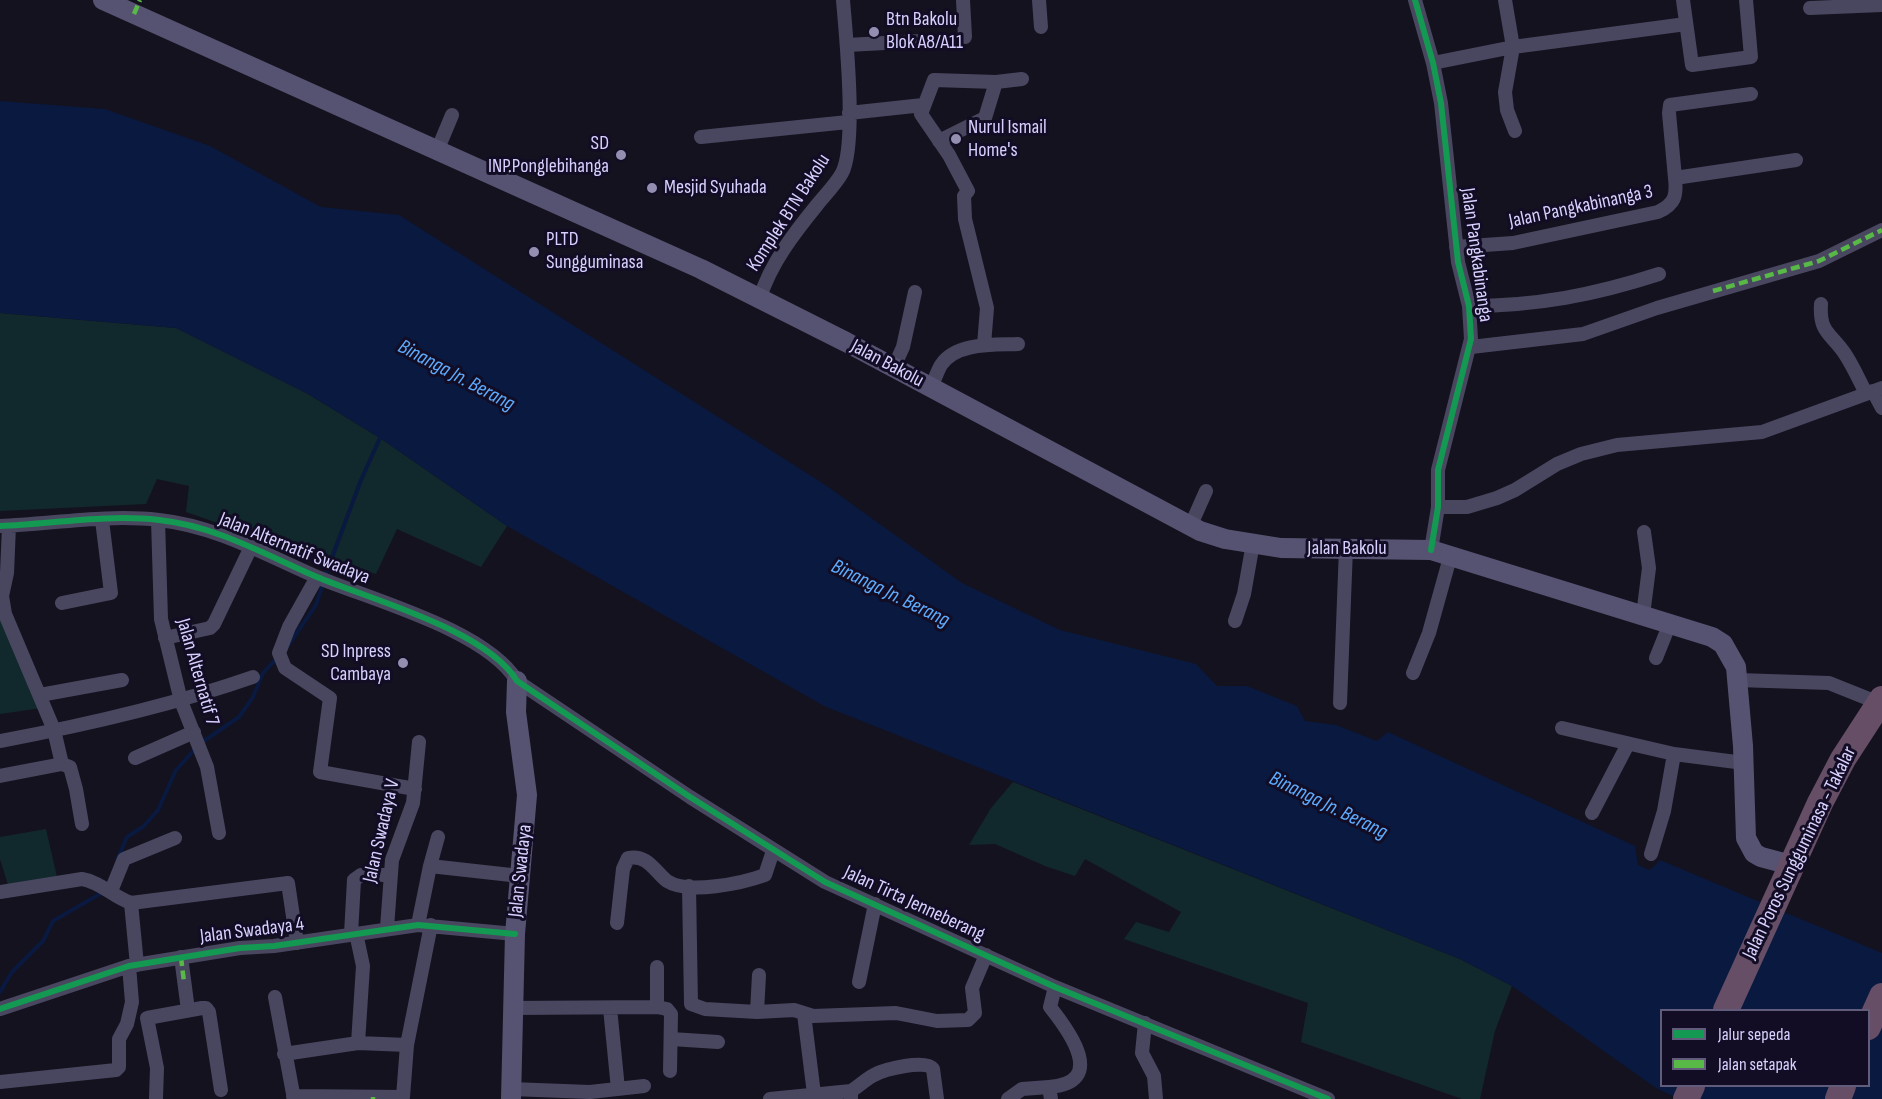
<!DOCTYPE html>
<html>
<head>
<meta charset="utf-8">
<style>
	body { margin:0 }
	#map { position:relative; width:1882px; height:1099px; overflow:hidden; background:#15121f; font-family:"Sofia Sans Condensed",sans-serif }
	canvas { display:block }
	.legend { position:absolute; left:1660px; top:1009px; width:210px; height:78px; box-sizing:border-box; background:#120d24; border:2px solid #615b7c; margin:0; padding:8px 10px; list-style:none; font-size:18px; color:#d8d0ff }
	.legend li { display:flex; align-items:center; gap:12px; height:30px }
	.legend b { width:30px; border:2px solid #615b7c }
</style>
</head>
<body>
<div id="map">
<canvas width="1882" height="1099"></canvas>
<ul class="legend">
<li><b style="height:8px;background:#139951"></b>Jalur sepeda</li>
<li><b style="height:8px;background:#58b947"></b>Jalan setapak</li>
</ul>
</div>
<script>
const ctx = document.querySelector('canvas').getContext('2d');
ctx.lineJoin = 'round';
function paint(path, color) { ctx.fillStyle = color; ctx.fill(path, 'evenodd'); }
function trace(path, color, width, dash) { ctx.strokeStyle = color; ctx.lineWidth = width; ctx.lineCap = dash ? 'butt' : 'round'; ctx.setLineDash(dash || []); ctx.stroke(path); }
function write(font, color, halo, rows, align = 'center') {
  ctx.font = font + ' "Sofia Sans Condensed",sans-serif'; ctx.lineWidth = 6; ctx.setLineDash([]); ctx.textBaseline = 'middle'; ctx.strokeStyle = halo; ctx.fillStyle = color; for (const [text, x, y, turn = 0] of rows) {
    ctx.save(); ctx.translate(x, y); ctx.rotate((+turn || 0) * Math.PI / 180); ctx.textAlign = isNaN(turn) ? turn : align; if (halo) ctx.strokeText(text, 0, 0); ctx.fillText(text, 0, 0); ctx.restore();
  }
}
const green = new Path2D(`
	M0 313 176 328 308 394 380 438 507 526 481 567 397 529 376 574 313 556 186 512 189 486 157 479 146 504 0 511Z
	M0 603 41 708 0 714Z
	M1013 782 1460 959 1512 986 1495 1031 1480 1099H1462L1301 1042 1308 1003 1124 939 1136 922 1169 932 1181 912 1085 859 1075 876 1045 866 995 844 969 845 991 808Z
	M46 829 57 877 8 885 0 859V837Z`);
const water = new Path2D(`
	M0 101 105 109 210 146 321 207 399 215 824 484 962 583 1060 630 1196 664 1217 686H1247L1297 706 1305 721 1336 725 1377 741 1388 732 1635 846 1638 865 1650 870 1660 860 1882 953V1099H1679L1656 1088 1512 986 1460 959 824 706 507 526 380 438 308 394 176 328 0 313ZM1662 1010H1868V1086H1662Z`);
const stream = new Path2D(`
	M325 576 361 480 380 438
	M287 647 316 605 323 584
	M201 743 239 717 253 697 263 673 278 657
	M117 860 127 837 144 826 158 810 176 770 196 748
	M0 992 12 972 43 941 53 921 105 891`);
const street = new Path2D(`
	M963 0 965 37
	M1039 0 1041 27
	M1415 0 1433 63 1441 103 1458 262 1469 306 1471 339 1438 470V507L1431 550
	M1505 0 1513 47 1505 92 1507 110 1515 131
	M1683 0 1692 65 1751 57 1746 0
	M1810 8 1882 5
	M847 45 922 41
	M1433 63 1513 47 1686 24
	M849 113 923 105
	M701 137 848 122
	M939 141 985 118 996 82
	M437 151 452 115
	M1675 178 1669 113 1670 105 1751 94
	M1456 247 1513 243 1658 212C1675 204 1677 196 1675 178L1796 160
	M760 298C770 264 795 232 817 205 825 195 836 184 842 173 857 144 846 36 843 0
	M1821 304C1819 333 1831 333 1845 354 1853 366 1859 380 1866 393
	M1469 306C1537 306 1594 295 1659 274
	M984 345 987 308 965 219 964 196 968 191 949 155 921 114 934 80 996 82 1022 79
	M1471 347 1583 334 1657 308 1819 261 1882 230
	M894 367 903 347 915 292
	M931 388C934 381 937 372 941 365 956 342 995 345 1018 344
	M1873 391 1882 408
	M1438 507H1467L1497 498 1515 490 1557 464 1581 454 1617 445 1762 432 1882 388
	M158 520 161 619 181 701 207 767 219 833
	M0 526C52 524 107 514 159 520 216 526 266 555 317 577 372 600 486 630 517 681L690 797 825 882 1055 987 1328 1099
	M1190 527 1206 491
	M317 577 289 627 279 653 285 668 330 698 320 772 415 789
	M62 603 111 593 102 520
	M1643 615 1649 568 1644 532
	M1235 621 1244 594 1253 543
	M165 638 210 628 214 624 251 547
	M1656 658 1670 623
	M1413 673 1429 633 1451 554
	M1738 680 1829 683 1879 703
	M40 695 122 680
	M1340 703 1346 548
	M1562 728 1674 754
	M0 741C86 725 170 706 253 677
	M135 758 194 732
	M62 764 70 767 76 789 82 824
	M0 776 62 764 54 730 5 614 2 596 7 573 9 526
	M1592 813 1628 744
	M1651 854 1664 811 1674 754 1744 763
	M430 866 438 837
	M689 886 691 1004 705 1009 757 1012
	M111 891 124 859 175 838
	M0 892 82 879C101 882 113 897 131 903
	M617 923 623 869 628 858C648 854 655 872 667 881 688 895 743 883 765 875L773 851
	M418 925 430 866 520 876
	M387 928 392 860 413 803 419 742
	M351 934 354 880 361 875H389
	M181 957 188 1010
	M137 965 131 903 288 883 297 943
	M657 967V1007
	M759 975 757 1012 794 1010 813 1016 896 1013 937 1021 968 1020 975 1013 972 988 986 955
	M859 982 875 904
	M275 997 294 1099
	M512 1008 657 1007 667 1009 671 1014 670 1071
	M610 1008 618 1089
	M0 1009 129 966 240 948 274 946 418 925 515 934
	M804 1014 814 1094
	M1145 1023 1142 1053 1154 1076 1156 1099
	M671 1039 718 1042
	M358 1043 407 1045
	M284 1054 358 1043 363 966 356 933
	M0 1082 116 1070 119 1067V1039L127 1024 132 1002 129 966
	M1049 1087C1107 1083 1070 1032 1050 1007L1055 987
	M511 1089 590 1092 644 1086
	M293 1096 403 1097 407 1045 431 925
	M156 1098 157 1068 147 1018 202 1008H206L209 1012 221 1090
	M770 1099 851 1091
	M851 1099V1091C859 1086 866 1079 874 1075 885 1069 926 1059 933 1069L937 1099
	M1008 1099 1022 1089 1049 1087 1051 1099`);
const secondary = new Path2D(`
	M103 0 701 269 846 342 1200 531 1225 539 1281 548 1431 550 1712 637 1723 644 1736 667 1743 746 1746 838 1754 853 1761 857 1791 865
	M511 1099 515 934 527 795 516 712 517 681`);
const highway = new Path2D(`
	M1726 1010 1820 803 1843 759 1882 699
	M1868 1027 1882 996
	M1686 1099 1692 1086
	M1838 1099 1843 1086`);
const quiet = new Path2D(`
	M134 14 140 0
	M1713 291 1819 261 1882 230
	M181 957 184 982
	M373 1097V1099`);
const cycleway = new Path2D(`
	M1415 0 1433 63 1441 103 1458 262 1469 306 1471 339 1438 470V507L1431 550
	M0 526C52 524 107 514 159 520 216 526 266 555 317 577 372 600 486 630 517 681L690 797 825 882 1055 987 1328 1099
	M0 1009 129 966 240 948 274 946 418 925 515 934`);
const markers = [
	[874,32,6,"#948eb1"],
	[956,139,6,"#948eb1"],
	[621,155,6,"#948eb1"],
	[652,188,6,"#948eb1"],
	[534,252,6,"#948eb1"],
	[403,663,6,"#948eb1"]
];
const poiNames = [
	["Btn Bakolu",886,20],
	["Blok A8/A11",886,43],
	["Nurul Ismail",968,128],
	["Home's",968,151],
	["SD",609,144,"right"],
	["INP.Ponglebihanga",609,167,"right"],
	["Mesjid Syuhada",664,188],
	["PLTD",546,240],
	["Sungguminasa",546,263],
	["SD Inpress",391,652,"right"],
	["Cambaya",391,675,"right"]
];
const streetNames = [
	["Jalan Pangkabinanga 3",1581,207,-12],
	["Komplek BTN Bakolu",789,213,-57],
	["Jalan Pangkabinanga",1476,255,82],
	["Jalan Bakolu",887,364,28],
	["Jalan Alternatif Swadaya",294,549,22],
	["Jalan Bakolu",1347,549],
	["Jalan Alternatif 7",197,672,74],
	["Jalan Swadaya V",382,831,-77],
	["Jalan Poros Sungguminasa - Takalar",1800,853,-64],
	["Jalan Swadaya",521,871,-84],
	["Jalan Tirta Jenneberang",914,904,25],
	["Jalan Swadaya 4",252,931,-7]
];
const waterNames = [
	["Binanga Jn. Berang",456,376,28],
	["Binanga Jn. Berang",890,594,26],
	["Binanga Jn. Berang",1328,806,26]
];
paint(green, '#11292c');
paint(water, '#09193f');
trace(stream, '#09193f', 4);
trace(street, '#494760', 14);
trace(secondary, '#565372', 20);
trace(highway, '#654e66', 26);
trace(quiet, '#58b947', 4.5, [9, 4.5]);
trace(cycleway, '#139951', 6);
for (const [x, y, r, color] of markers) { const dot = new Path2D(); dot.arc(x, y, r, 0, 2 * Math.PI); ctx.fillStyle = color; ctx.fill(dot); trace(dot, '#120d24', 2); }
write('20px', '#d8d0ff', '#120d24', poiNames, 'left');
write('20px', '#d8d0ff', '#120d24', streetNames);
write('italic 21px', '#5eacff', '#120d24', waterNames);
</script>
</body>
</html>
